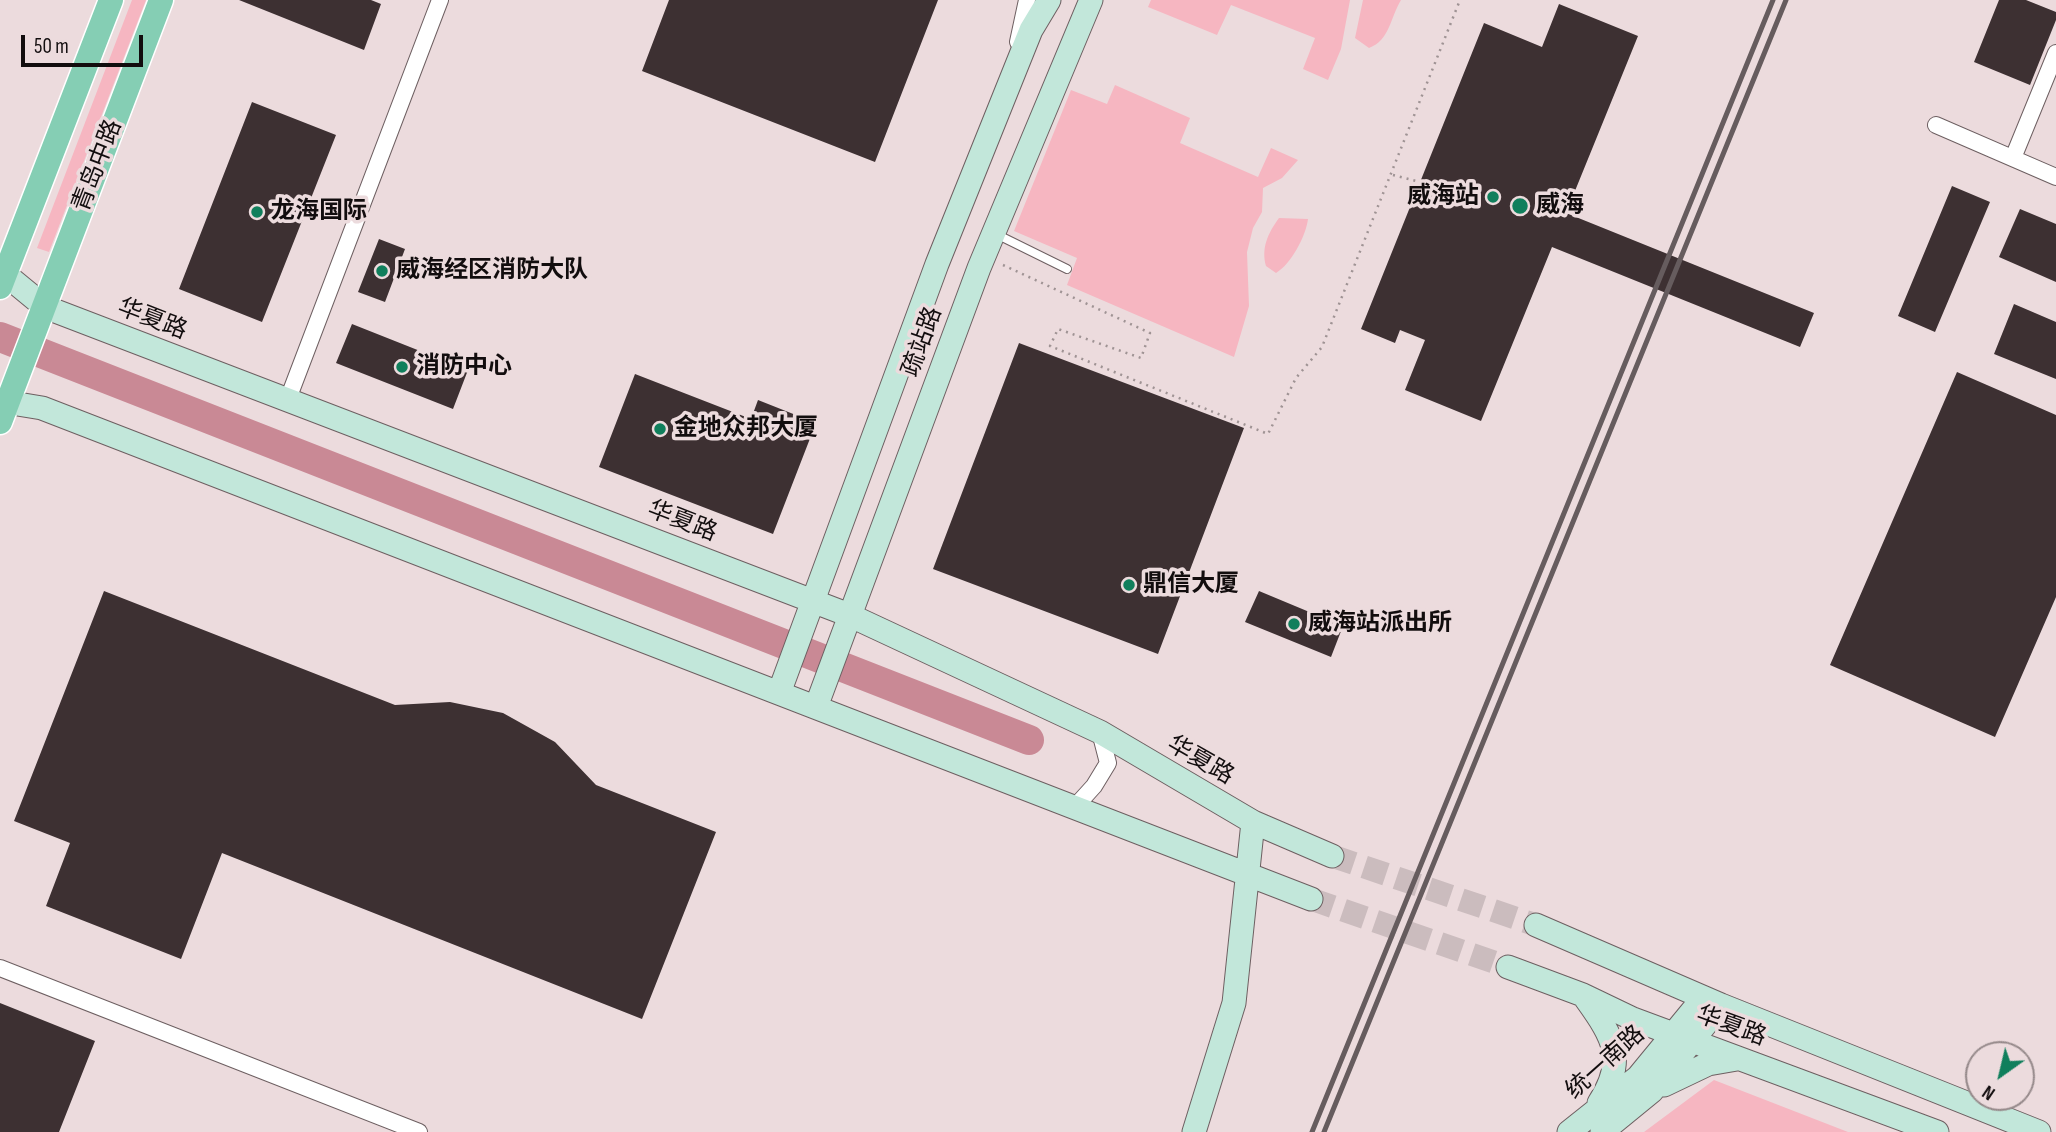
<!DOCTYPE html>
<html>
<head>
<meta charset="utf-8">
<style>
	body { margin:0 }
	#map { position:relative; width:2056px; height:1132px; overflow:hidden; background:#ecdbdd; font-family:"Sofia Sans Condensed",sans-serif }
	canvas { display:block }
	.north { position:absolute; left:1965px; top:1041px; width:70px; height:70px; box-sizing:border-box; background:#ecdbdd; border:2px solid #95898a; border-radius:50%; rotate:214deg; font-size:19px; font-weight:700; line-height:28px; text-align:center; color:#120d0e }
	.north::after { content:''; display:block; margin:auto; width:24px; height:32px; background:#107f5c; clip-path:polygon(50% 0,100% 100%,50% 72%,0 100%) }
	.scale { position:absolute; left:21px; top:35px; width:122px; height:32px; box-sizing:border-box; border:4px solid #120d0e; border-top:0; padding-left:9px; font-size:21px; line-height:24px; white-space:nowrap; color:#120d0e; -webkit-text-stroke:5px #ecdbdd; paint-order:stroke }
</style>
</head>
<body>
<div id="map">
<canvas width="2056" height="1132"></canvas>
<div class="north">N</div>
<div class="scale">50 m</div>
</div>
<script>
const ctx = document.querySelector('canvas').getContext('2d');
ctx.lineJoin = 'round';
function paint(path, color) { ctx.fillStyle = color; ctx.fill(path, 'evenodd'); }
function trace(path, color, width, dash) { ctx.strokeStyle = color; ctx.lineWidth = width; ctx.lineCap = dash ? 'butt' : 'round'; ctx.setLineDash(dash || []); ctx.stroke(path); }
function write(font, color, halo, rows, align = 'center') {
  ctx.font = font + ' "Sofia Sans Condensed","Noto Sans SC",sans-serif'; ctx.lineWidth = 7; ctx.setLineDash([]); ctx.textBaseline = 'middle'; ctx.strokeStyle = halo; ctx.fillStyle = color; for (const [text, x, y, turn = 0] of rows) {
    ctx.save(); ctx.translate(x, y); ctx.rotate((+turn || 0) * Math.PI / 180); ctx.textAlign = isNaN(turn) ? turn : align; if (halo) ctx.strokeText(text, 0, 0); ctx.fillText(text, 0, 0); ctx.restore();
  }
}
const green = new Path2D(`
	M132 0H146L49 252 37 248Z
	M1151 0H1350L1341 49 1328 80 1303 69 1315 38 1231 5 1217 35 1148 7Z
	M1363 0H1401C1390 18 1390 40 1369 48L1355 38Z
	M1115 85 1190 118 1180 143 1258 177 1271 148 1298 160 1282 178 1263 188 1262 212 1253 228 1247 252 1249 306 1234 357 1067 285 1077 258 1014 231 1071 90 1107 104Z
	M1279 218 1308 219C1306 236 1291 264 1276 273L1266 266C1261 248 1268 233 1279 218Z
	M1714 1080 1848 1132H1644Z`);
const river = new Path2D(`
	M0 337 1029 740`);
const building = new Path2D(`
	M239 0H371L381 4 364 50Z
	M669 0H938L875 162 642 71Z
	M1999 0H2026L2056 12V20L2030 85 1974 62Z
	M1559 4 1638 36 1566 213 1814 313 1800 347 1552 247 1481 421 1405 390 1425 340 1400 330 1395 343 1361 329 1484 23 1542 47Z
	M252 102 336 135 262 322 179 289Z
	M1952 186 1990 202 1935 332 1898 316Z
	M2020 209 2056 224V282L1999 257Z
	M379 239 405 249 385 302 358 292Z
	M2014 304 2056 322V379L1994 354Z
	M352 324 468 370 453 409 336 363Z
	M1019 343 1244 428 1158 654 933 569Z
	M1957 372 2056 415V597L1995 737 1830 665Z
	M635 374 751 419 758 400 816 423 773 534 599 467Z
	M104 591 395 705 450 702 503 713 555 742 596 785 716 832 642 1019 222 853 181 959 46 906 70 843 14 821Z
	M1259 591 1343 626 1331 657 1245 622Z
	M0 1003 95 1041 59 1132H0Z`);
const secondaryTunnel = new Path2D(`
	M1332 856 1536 925
	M1311 899 1508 967`);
const path = new Path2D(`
	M1393 175 1420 182
	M1003 265 1150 333 1141 358 1058 329 1050 346 1268 434 1296 378 1322 347 1460 0`);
const lane = new Path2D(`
	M996 234 1067 269`);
const street = new Path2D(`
	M1018 42 1027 0
	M1936 125 2056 177
	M2013 158 2056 53
	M288 399 440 0
	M1074 808 1094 786 1108 763 1100 732
	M0 968 419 1132`);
const secondary = new Path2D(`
	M0 270 45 307 849 615 1100 732 1253 822 1332 856
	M0 401 42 408 1311 899
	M779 693 937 264 1031 30 1049 0
	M816 707 979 268 1091 0
	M1536 925 1721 1005 2039 1132
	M1508 967 1583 995 1633 1019 1937 1132
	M1586 999C1614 1038 1627 1060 1599 1103
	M1664 1085 1708 1064 1737 1059
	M1194 1132 1234 1003 1253 822
	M1569 1132 1638 1077 1703 998
	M1602 1132 1652 1091 1721 1005`);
const primary = new Path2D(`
	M0 287 111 0
	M0 422 161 0`);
const rail = new Path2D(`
	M1312 1132 1773 0
	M1324 1132 1786 0`);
const markers = [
	[1493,197,7,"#107f5c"],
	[1520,206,9,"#107f5c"],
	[257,212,7,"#107f5c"],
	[382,271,7,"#107f5c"],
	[402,367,7,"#107f5c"],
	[660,429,7,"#107f5c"],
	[1129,585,7,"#107f5c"],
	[1294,624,7,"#107f5c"]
];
const streetNames = [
	["青岛中路",98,166,-69],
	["华夏路",152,320,21],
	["疏站路",923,342,-70],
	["华夏路",682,522,21],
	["华夏路",1200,761,30],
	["华夏路",1731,1027,20],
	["统一南路",1606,1063,-42]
];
const poiNames = [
	["威海站",1479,197,"right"],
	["威海",1536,206],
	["龙海国际",271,212],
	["威海经区消防大队",396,271],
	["消防中心",416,367],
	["金地众邦大厦",674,429],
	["鼎信大厦",1143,585],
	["威海站派出所",1308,624]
];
paint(green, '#f6b6c1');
trace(river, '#c98995', 30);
paint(building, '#3d3032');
trace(secondaryTunnel, '#cbbcbe', 23, [23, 11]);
trace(lane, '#6d5f61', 10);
trace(street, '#6d5f61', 18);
trace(secondary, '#6d5f61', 25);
trace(primary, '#fff', 27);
trace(path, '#9f9394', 2.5, [2, 5]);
trace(lane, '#fff', 8);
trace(street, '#fff', 16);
trace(secondary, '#c2e7da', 23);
trace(primary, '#85ceb4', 24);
trace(rail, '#665c5e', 5);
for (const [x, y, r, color] of markers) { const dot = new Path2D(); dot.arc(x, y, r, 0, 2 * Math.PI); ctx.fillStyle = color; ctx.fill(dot); trace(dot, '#ecdbdd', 2.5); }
write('24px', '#120d0e', '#ecdbdd', streetNames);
write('bold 24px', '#120d0e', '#ecdbdd', poiNames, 'left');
</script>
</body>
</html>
